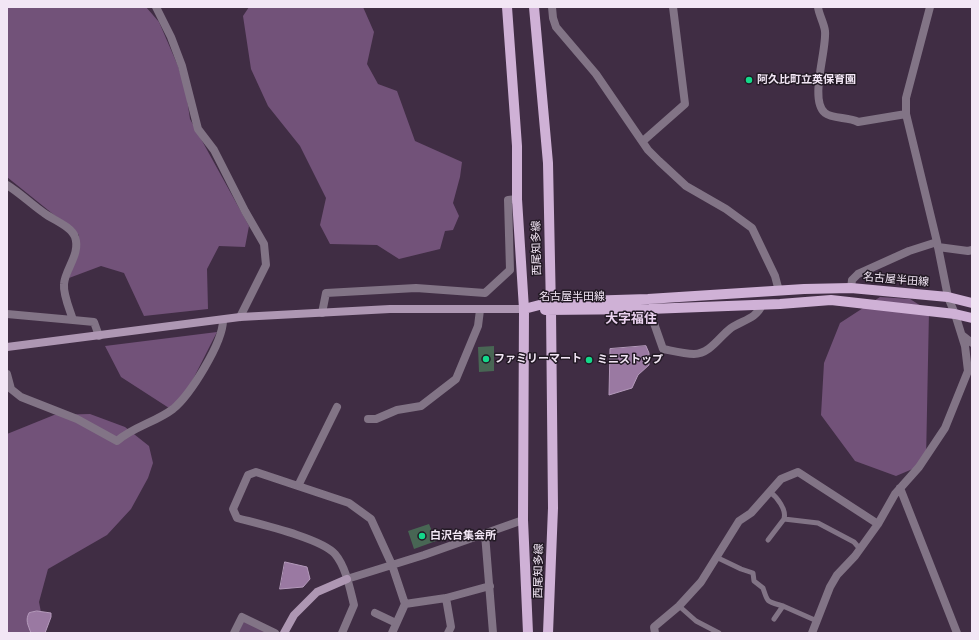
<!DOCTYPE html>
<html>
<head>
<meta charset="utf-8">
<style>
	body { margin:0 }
	#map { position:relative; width:979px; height:640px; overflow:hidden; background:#402d44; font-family:"Archivo Narrow",sans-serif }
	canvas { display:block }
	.frame { position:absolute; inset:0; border:8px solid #f2e6f5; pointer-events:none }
</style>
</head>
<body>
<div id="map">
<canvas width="979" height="640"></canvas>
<div class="frame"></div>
</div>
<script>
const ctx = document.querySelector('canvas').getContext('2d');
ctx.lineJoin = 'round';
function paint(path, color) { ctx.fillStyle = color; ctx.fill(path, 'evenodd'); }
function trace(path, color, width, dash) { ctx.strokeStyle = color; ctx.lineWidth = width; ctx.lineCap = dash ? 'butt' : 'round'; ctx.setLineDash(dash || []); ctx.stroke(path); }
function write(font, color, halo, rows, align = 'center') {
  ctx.font = font + ' "Archivo Narrow","Noto Sans JP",sans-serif'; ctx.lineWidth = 3; ctx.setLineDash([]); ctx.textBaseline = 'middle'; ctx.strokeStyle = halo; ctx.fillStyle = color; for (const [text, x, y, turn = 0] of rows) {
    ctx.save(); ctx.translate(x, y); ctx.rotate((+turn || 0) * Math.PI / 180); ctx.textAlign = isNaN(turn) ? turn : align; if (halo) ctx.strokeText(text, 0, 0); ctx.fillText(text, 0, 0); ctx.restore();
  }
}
const green = new Path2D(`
	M242 617 268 633H234Z`);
const forest = new Path2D(`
	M7 7H146L159 22 178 66 186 92 190 119 249 226 245 247 219 246 207 269 208 309 144 316 124 273 101 266 69 278 79 250V235L7 177Z
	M249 7H363L374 32 367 64 378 84 397 91 415 141 462 162 460 177 453 203 459 216 453 230 445 231 440 249 399 259 377 245 330 244 320 225 326 198 300 146 268 106 251 69 243 16Z
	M880 297 910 299 929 311 926 460 915 468 896 476 855 461 821 415 824 363 840 323Z
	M217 332 186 393 169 408 121 377 105 346Z
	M90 414 125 427 149 446 153 463 148 478 131 509 107 535 48 569 39 602 45 633H7V434L54 415Z`);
const water = new Path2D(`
	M646 346 649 353V365L638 375 632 388 609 395 610 349Z
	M285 562 307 567 310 579 303 587 280 589Z
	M37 611 51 613V617L45 633H31C28 625 25 620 29 613Z`);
const building = new Path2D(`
	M494 346V371L479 372 478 347Z
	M429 524 436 541 414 549 408 531Z`);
const lane = new Path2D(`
	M770 492C777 497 787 510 784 519
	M768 540 784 519 818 523 854 542 860 549
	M716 557 741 569 753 573 754 581 763 588C768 603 766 601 783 606
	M679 606 696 621 719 633
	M774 619 783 606 817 621`);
const street = new Path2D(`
	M156 7 171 37 182 66 198 129 214 150 245 211 264 244 266 265 240 317
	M552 7 553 18 556 27 596 74 648 150 659 161 686 186 726 209 752 228 775 276 779 291
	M818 7C819 15 824 23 825 31 827 50 809 100 825 113 832 119 849 117 858 122L906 114
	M643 141 685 104 673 7
	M7 185C20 193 31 204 44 213 53 220 71 226 75 237 81 254 65 269 64 284 63 295 70 310 73 320L94 322 99 336
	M938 247 968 251 972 250
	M851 288 852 280 858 274 909 251 937 242
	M649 309 663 349C673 351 684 354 694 354 710 354 720 336 731 328 743 320 756 319 762 305
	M322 313 326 293 416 288 485 293 510 270 508 200 517 199
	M7 314 73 320
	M962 335 972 343
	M7 374 11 389 21 397 77 419 117 441C133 427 156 422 173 409 190 395 223 343 223 320
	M368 419H376L397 410 421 406 456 379 478 326 480 310
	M298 486 337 407
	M900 488 957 633
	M485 534 493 633
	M347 579 424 555 523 520
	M446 598 451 627 448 633
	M405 604 446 598 490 586
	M375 613 396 623
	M234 633 242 617 275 633
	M342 633 354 605C350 589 346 567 335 554 321 538 259 524 237 518L233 509 248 475 256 472 349 503 371 519 392 565 405 604 392 633
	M655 633 654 627 679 606 701 582 739 521 751 513 781 479 798 472 878 524
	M812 633 830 587 837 575 855 556 878 524 895 494 919 467 945 428 968 371 965 346 955 314 948 297 937 242 906 114V98L930 7`);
const secondary = new Path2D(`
	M7 347 240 317 390 309H524
	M284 633 294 615 317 592 347 579`);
const primary = new Path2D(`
	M507 7 517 146V199L524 309 523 520 528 633
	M534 7 548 163 551 310 553 508 548 633
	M524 309 551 302 648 299 804 289 851 288 948 297 972 303
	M545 310 649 309 780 304 831 300 955 314 972 318`);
const markers = [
	[749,80,4,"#13d98a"],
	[486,359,4,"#13d98a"],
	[589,360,4,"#13d98a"],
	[422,536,4,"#13d98a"]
];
const poiNames = [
	["阿久比町立英保育園",757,80],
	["ファミリーマート",494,359],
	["ミニストップ",597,360],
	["白沢台集会所",430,536]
];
const streetNames = [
	["西尾知多線",537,248,-91],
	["名古屋半田線",896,280,5],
	["名古屋半田線",572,297],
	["西尾知多線",539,571,-89]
];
const quarterNames = [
	["大字福住",631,320]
];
paint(green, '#63486a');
paint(forest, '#725279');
paint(water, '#9a79a2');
trace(water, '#b49abb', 1);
paint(building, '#486654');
trace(lane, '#827486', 5);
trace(street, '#827486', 8);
trace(secondary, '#ae97b3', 8);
trace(primary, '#cfb1d6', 10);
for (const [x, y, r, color] of markers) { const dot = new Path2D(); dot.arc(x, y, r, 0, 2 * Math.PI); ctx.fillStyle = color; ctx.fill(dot); trace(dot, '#221924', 1.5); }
write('bold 11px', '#f2e6f5', '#221924', poiNames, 'left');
write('11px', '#f2e6f5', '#221924', streetNames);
write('bold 13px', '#ead2ef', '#221924', quarterNames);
</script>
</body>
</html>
